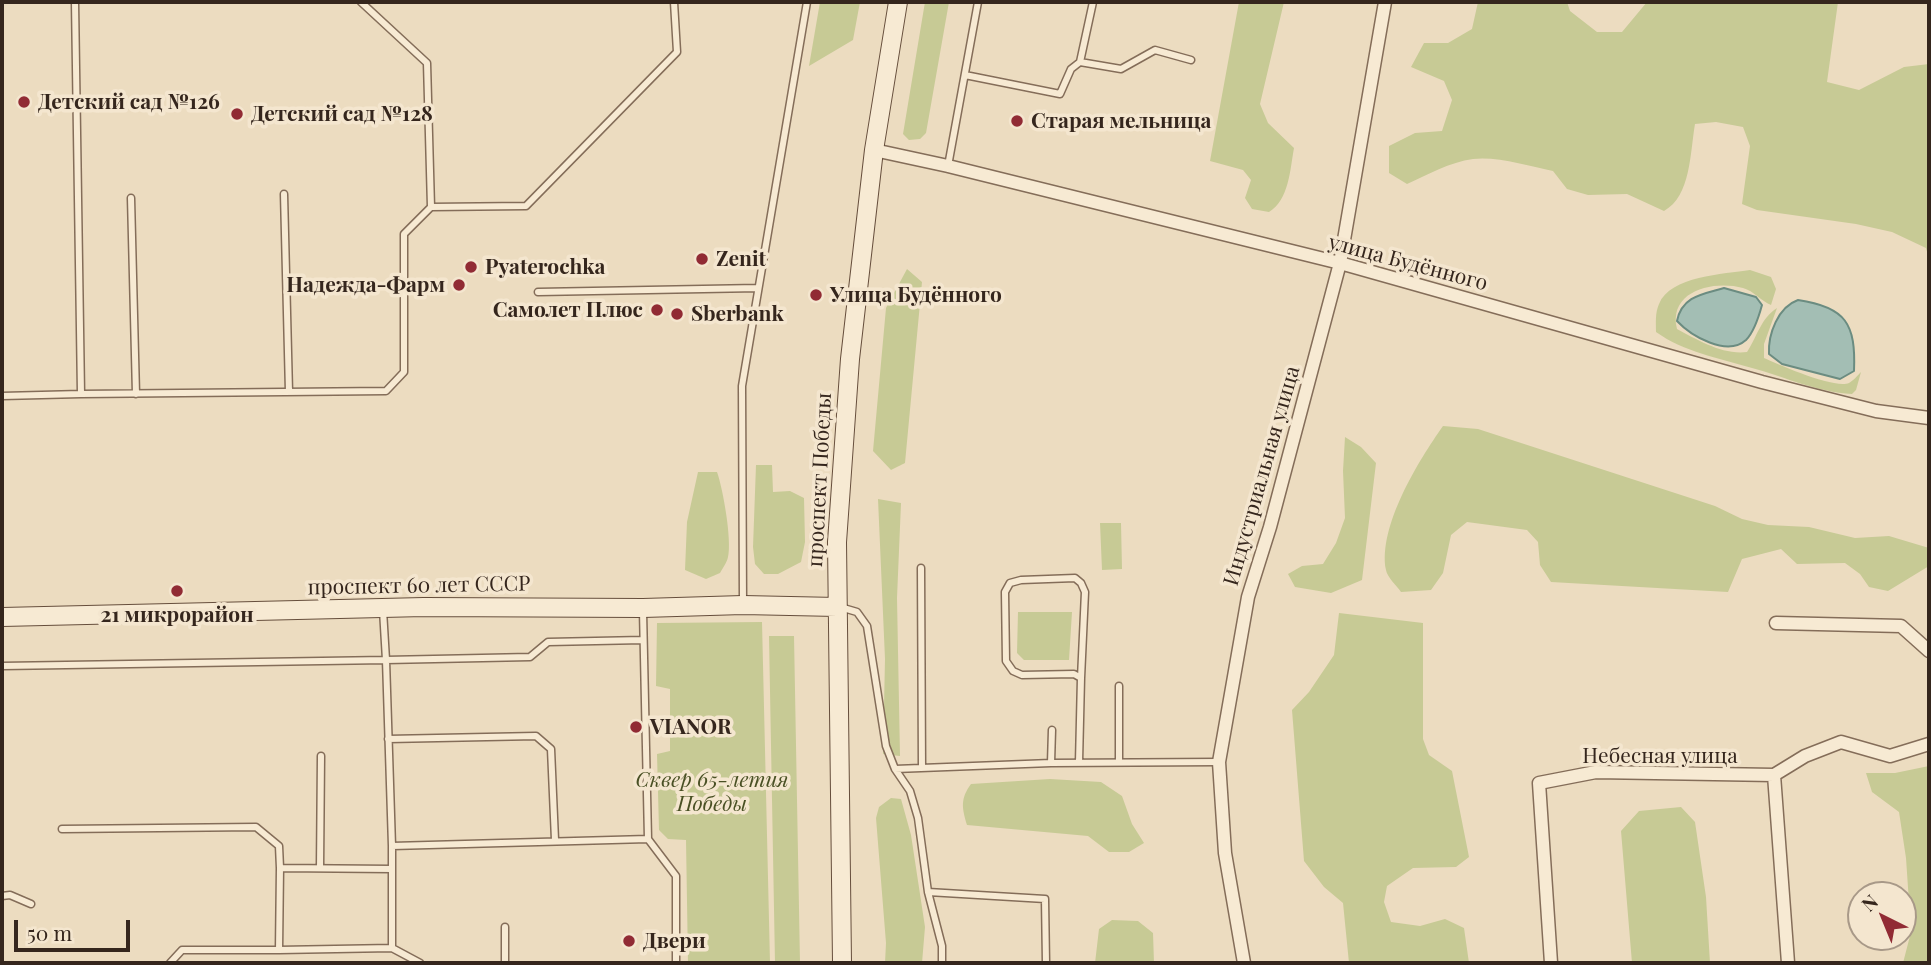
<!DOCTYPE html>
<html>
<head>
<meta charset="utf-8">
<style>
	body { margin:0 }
	#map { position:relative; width:1931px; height:965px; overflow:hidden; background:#ecdcc0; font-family:"Playfair Display",serif }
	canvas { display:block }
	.frame { position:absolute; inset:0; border:4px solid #35261d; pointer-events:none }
	.north { position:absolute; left:1847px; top:881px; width:70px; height:70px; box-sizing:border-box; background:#f4e6cf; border:2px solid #a89988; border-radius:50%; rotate:317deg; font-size:19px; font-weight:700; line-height:28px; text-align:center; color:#35261d }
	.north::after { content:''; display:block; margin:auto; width:24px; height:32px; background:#912b34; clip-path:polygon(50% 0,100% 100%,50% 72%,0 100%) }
	.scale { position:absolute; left:14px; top:920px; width:116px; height:32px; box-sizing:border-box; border:4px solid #35261d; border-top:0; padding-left:9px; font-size:21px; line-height:24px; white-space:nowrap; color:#35261d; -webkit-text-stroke:5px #f4e6cf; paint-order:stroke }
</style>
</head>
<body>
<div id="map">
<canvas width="1931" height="965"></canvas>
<div class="frame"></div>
<div class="north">N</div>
<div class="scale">50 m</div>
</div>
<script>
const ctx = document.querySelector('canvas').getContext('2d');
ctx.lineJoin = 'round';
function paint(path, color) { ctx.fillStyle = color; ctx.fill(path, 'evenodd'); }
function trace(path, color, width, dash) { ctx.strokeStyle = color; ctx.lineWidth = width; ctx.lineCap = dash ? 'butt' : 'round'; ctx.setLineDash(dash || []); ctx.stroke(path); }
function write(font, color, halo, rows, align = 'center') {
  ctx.font = font + ' "Playfair Display",serif'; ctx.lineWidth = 7; ctx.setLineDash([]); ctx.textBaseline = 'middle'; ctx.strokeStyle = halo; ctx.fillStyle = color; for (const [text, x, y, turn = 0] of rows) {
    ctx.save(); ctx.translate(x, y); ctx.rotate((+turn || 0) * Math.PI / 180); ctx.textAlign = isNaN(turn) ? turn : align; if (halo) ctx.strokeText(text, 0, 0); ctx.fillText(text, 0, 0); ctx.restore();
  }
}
const green = new Path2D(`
	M820 2H860L853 40 809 66Z
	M925 2H949L926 133 920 139 909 140 903 134Z
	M1239 2H1284L1260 104 1268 123 1294 148C1290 170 1289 200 1269 212L1252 209 1245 198 1251 180 1243 170 1210 161Z
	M1478 2H1567L1570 11 1597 32H1622L1647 2H1838L1827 82 1859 90 1904 67 1929 64V259L1926 248 1892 232 1856 224 1757 210 1742 204 1750 146 1743 127 1716 122 1695 124C1690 153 1691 196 1664 211L1627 194 1588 195 1567 189 1553 171C1530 166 1496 156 1473 159 1450 162 1427 175 1407 184L1389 173V146L1415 133 1442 131 1452 100 1444 81 1411 67 1424 43H1448L1472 29Z
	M907 269 922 282 905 463 891 470 873 451 886 308Z
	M1750 270 1771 277 1776 289 1771 305C1761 301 1754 291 1743 288 1713 280 1668 291 1677 329 1698 340 1722 355 1747 352 1757 337 1761 318 1777 308L1764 344V358C1780 365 1834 389 1849 383 1853 381 1858 375 1861 372L1856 390 1852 394C1817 392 1785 377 1752 368 1719 358 1684 352 1656 332 1656 322 1655 313 1659 304 1670 276 1724 274 1750 270Z
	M1443 426 1478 429 1715 506 1742 519 1768 525 1809 527 1855 538 1889 536 1929 548V566L1888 591 1869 587 1860 574 1845 563 1797 564 1781 549 1742 559 1728 592 1551 582 1540 565 1538 542 1527 530 1467 522 1451 535 1443 573 1431 590 1401 592C1397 586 1387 577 1386 570 1378 526 1419 460 1443 426Z
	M1345 437 1361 447 1376 463 1362 580 1331 593 1295 587 1288 574 1302 566 1323 564 1336 543 1345 518 1343 471Z
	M756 465H772L773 492 790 491 804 498 805 542 801 562 778 574H764L755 564 753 547Z
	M698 472H717C723 489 732 540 728 557 727 562 723 568 720 573L706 579 685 570 687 522Z
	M878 499 901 503 897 598 900 756 883 754 885 659Z
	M1100 523H1121L1122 569 1102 570Z
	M1018 612H1072L1069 660H1024L1017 653Z
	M1339 613 1423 623V739L1429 755 1452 771 1469 857 1456 867 1413 868 1387 886 1384 902 1391 922 1420 926 1445 919 1464 928 1469 963H1349L1343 903 1324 887 1304 861 1292 710 1309 692 1334 655Z
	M762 622 770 963H688L686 840 668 839 659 830 657 754 670 751V689L656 686 657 623Z
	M769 636H794L800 963H775Z
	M1929 766V963H1903L1911 932 1906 858 1899 812 1872 792 1866 773H1895Z
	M1050 779 1101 782 1122 796 1132 824 1144 843 1129 852H1109L1088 836 967 825C962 808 960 799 971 784Z
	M891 798 901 799 911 835 925 927 922 963H885L886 943 876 818 879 807Z
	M1681 807 1695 822 1706 897 1710 963H1632L1621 831 1639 811Z
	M1112 920 1138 921 1153 933 1154 963H1095L1099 929Z`);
const water = new Path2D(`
	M1724 288 1756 297 1762 305C1759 316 1754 332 1746 340 1727 357 1691 336 1677 321 1682 296 1703 294 1724 288Z
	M1798 300C1846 307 1856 324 1854 371L1840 379 1782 364 1769 354C1768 334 1778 307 1798 300Z`);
const service = new Path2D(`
	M361 2 427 63 431 207
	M1080 62 1121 69 1155 50 1191 60
	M965 75 1060 94 1071 69 1080 62 1093 2
	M948 166 978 2
	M284 194 289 392
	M131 198 136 394
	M538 292 758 288
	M81 394 386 391 404 372V234L431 207 526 206 677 52 674 2
	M2 396 81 394 75 2
	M921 568 922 768
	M743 603 742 386 807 2
	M840 607 857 612 867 626 886 746 895 769 910 791 918 818 928 892 942 946V963
	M383 610 386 660 530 657 548 642 643 640
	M643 611 648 839 676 876V963
	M2 666 386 660 392 846 648 839
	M1119 686V762
	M388 739 536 736 551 749 555 840
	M1079 762 1081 678 1074 674 1022 675 1013 671 1006 661 1005 592 1010 583 1021 580 1075 578 1081 583 1085 592 1081 678
	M1051 763 1052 730
	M895 769 1051 763 1219 762
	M62 829 256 827 279 846 280 868 392 869V846
	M280 868 279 950 392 948 420 963
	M320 868 321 756
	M392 869V948
	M928 892 1045 899 1046 963
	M2 896 10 895 31 904
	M170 963 182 950H279
	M505 963V927`);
const minor = new Path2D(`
	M874 150 948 166 1340 263 1762 382 1876 411 1929 418
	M1776 623 1901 626 1929 651
	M1774 775 1805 756 1841 742 1890 756 1929 744
	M1244 963 1225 853 1219 762 1248 597 1270 527 1340 263 1385 2
	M1551 963 1539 783 1596 772 1774 775 1788 963`);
const secondary = new Path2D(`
	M2 617 424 607 643 608 743 605 837 607
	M842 963 837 542 850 359 874 150 898 2`);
const markers = [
	[24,102,7,"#912b34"],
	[237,114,7,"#912b34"],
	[1017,121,7,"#912b34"],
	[702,259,7,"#912b34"],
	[471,267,7,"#912b34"],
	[459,285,7,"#912b34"],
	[816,295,7,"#912b34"],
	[657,310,7,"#912b34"],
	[677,314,7,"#912b34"],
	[177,591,7,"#912b34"],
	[636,727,7,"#912b34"],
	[629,941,7,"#912b34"]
];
const poiNames = [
	["Детский сад №126",38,102],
	["Детский сад №128",251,114],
	["Старая мельница",1031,121],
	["Zenit",716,259],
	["Pyaterochka",485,267],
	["Надежда-Фарм",445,285,"right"],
	["Улица Будённого",830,295],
	["Самолет Плюс",643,310,"right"],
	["Sberbank",691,314],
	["21 микрорайон",177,615,"center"],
	["VIANOR",650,727],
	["Двери",643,941]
];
const streetNames = [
	["улица Будённого",1408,263,15],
	["Индустриальная улица",1262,476,-74],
	["проспект Победы",820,480,-87],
	["проспект 60 лет СССР",419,586,-1],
	["Небесная улица",1660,756]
];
const parkNames = [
	["Сквер 65-летия",712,780],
	["Победы",712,804]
];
paint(green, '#c7ca95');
paint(water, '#a3beb4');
trace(water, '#6b8c81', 2);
trace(service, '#846d59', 9);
trace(minor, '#846d59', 15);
trace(secondary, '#664e3c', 20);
trace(service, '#f7ead3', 6);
trace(minor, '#f7ead3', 12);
trace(secondary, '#f7ead3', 18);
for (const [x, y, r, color] of markers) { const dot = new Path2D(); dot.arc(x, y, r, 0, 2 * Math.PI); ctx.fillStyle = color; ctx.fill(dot); trace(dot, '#f4e6cf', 2.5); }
write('bold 21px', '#35261d', '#f4e6cf', poiNames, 'left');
write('21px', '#35261d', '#f4e6cf', streetNames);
write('italic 21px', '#495024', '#f4e6cf', parkNames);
</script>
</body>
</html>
